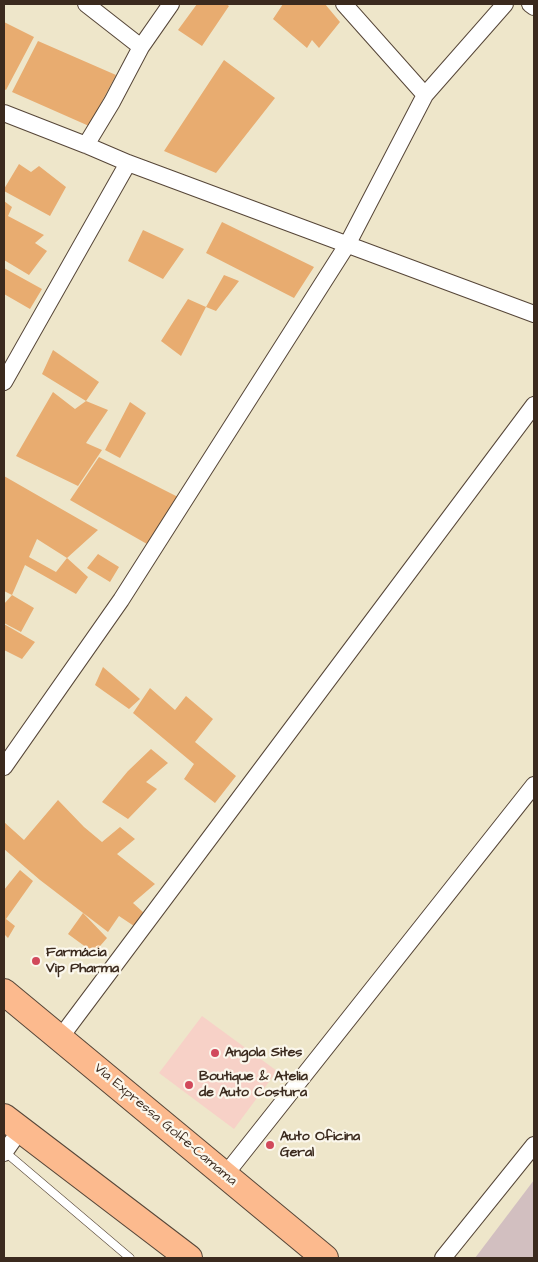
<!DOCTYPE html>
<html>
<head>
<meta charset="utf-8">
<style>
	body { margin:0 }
	#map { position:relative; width:538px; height:1262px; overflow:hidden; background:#eee6ca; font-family:"Architects Daughter",sans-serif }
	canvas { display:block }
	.frame { position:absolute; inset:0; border:5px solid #3b2a1e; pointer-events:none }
</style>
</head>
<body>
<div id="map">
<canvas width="538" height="1262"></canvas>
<div class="frame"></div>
</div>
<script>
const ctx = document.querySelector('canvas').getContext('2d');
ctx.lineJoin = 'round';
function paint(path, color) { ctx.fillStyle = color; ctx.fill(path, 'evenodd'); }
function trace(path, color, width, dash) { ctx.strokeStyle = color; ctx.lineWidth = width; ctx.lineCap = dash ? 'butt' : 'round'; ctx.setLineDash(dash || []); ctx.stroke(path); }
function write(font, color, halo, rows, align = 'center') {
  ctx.font = font + ' "Architects Daughter",sans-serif'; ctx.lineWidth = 4.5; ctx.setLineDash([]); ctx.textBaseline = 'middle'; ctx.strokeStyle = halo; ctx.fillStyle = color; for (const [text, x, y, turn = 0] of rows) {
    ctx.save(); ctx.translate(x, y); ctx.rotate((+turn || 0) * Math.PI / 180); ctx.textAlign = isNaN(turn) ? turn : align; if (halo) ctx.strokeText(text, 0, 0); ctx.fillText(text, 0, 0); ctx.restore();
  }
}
const built = new Path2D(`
	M202 1016 277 1071 234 1129 159 1073Z`);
const industrial = new Path2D(`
	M534 1180V1258H475Z`);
const building = new Path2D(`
	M197 4H226L229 6 202 46 178 30Z
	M283 4H325L340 22 319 48 312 40 307 48 273 19Z
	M4 22 34 37 6 90 4 89Z
	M38 41 116 75 89 126 12 92Z
	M224 60 275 98 216 173 164 151Z
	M19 164 31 172 39 166 66 187 50 216 4 191V189Z
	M4 201 12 207 8 216 44 235 35 243 47 251 29 275 4 260Z
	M222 222 314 267 294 298 206 253Z
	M143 230 184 249 163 279 128 261Z
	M4 268 42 289 30 309 4 294Z
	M224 275 239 281 216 311 206 307Z
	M188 299 206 307 181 356 161 341Z
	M53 350 99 382 86 401 42 374Z
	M53 392 75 409 86 401 108 410 86 443 102 450 78 486 16 456Z
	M130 402 146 413 120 458 105 450Z
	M99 457 178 497 147 544 70 500Z
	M4 476 98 530 67 558 37 539 29 557 56 572 67 558 88 577 76 594 25 565 12 595 4 591Z
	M98 554 119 567 110 582 87 568Z
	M12 595 34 608 21 632 4 623V604Z
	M4 624 35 642 22 659 4 650Z
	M103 667 140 699 129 709 95 685Z
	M150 688 175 710 186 696 213 719 195 742 236 776 215 803 184 779 194 764 133 713Z
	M151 749 168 763 146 782 157 789 128 819 102 802 128 771Z
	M58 800 84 827 102 842 120 827 135 839 117 854 155 884 133 903 144 913 134 926 119 916 108 932 40 880 4 849V822L24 840Z
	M20 870 33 881 6 919 15 926 8 938 4 934V890Z
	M83 913 107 938 94 953 68 934Z`);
const service = new Path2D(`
	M4 1151 130 1258`);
const minor = new Path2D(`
	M86 4 141 47
	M344 4 425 95
	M530 4 534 7
	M4 113 86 145 128 163 534 314
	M86 145 112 102 141 47 171 4
	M4 382 128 163
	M4 767 121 600 347 245 425 95 505 4
	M60 1038 534 405
	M4 1153 21 1129
	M225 1175 534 785
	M443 1258 534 1145`);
const trunk = new Path2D(`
	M4 992 325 1258
	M4 1117 189 1258`);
const markers = [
	[36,961,5,"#d1495b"],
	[215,1053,5,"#d1495b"],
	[189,1085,5,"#d1495b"],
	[270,1145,5,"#d1495b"]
];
const poiNames = [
	["Farmácia",46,953],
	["Vip Pharma",46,969],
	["Angola Sites",225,1053],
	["Boutique & Atelia",199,1077],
	["de Auto Costura",199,1093],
	["Auto Oficina",280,1137],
	["Geral",280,1153]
];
const streetNames = [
	["Via Expressa Golfe-Camama",165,1125,40]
];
paint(built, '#f7d1c7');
paint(industrial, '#d2bfc0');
paint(building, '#e8ac70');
trace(service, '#564638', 9);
trace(minor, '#564638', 18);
trace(trunk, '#564638', 28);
trace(service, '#fff', 8);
trace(minor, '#fff', 16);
trace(trunk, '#fcba8e', 26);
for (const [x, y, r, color] of markers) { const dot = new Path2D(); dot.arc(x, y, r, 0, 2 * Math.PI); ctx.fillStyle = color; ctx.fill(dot); trace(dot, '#fbf7ec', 2); }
write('bold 14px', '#3b2a1e', '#fbf7ec', poiNames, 'left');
write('14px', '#3b2a1e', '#fbf7ec', streetNames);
</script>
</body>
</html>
